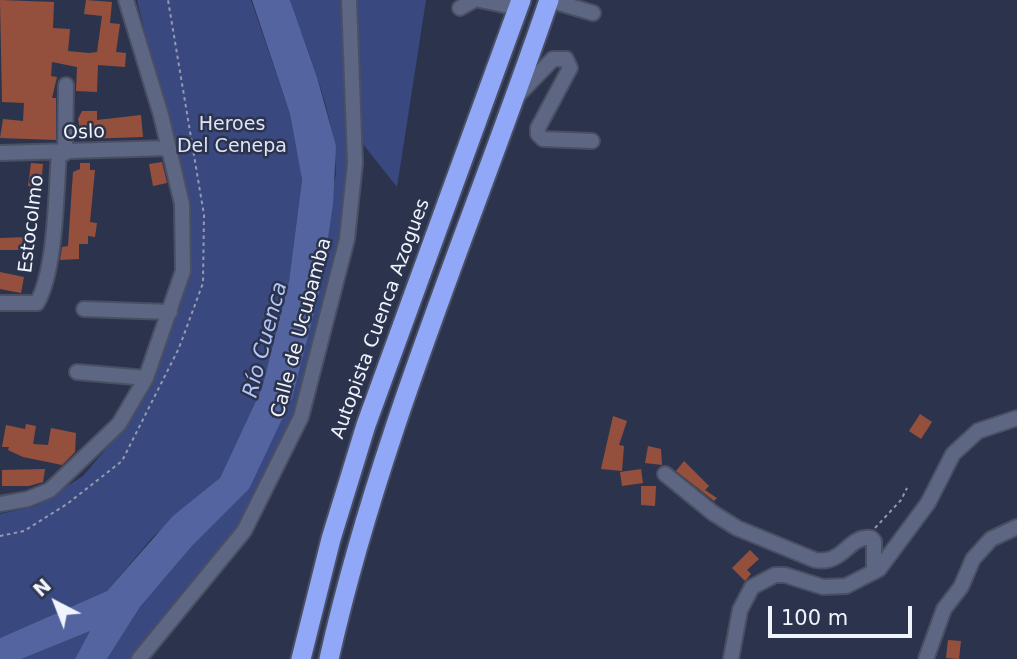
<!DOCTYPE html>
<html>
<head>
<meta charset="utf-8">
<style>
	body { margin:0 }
	#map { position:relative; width:1017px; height:659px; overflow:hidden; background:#2c344d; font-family:"DejaVu Sans",sans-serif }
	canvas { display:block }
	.north { position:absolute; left:21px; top:568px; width:70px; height:70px; -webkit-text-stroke:5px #2c344d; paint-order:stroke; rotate:318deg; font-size:19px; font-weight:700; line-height:28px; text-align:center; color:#f0f4fd }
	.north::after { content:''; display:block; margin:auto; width:24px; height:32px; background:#f0f4fd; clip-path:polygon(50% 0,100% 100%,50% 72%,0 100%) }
	.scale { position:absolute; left:768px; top:606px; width:144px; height:32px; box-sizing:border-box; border:4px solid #f0f4fd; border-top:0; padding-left:9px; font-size:21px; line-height:24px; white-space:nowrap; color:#f0f4fd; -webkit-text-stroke:5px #2c344d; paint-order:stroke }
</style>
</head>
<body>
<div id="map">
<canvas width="1017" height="659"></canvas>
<div class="north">N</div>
<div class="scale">100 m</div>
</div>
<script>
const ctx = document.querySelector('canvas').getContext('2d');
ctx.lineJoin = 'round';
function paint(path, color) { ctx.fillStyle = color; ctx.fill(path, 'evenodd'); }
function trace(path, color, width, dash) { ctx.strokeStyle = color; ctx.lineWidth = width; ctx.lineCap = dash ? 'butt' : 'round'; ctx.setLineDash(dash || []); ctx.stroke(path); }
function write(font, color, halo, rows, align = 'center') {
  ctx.font = font + ' "DejaVu Sans",sans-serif'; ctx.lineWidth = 5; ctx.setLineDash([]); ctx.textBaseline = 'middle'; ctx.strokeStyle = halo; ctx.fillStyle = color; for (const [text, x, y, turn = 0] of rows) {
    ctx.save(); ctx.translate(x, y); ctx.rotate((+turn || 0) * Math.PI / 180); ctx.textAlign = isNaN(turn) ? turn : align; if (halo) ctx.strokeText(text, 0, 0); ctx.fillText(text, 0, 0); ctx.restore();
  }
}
const green = new Path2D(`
	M137 0H251L290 114 302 180 289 281 262 388 220 478 152 538 107 591 0 638V514L36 506 83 476 123 429 156 375 188 272 162 102Z
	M290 0H349L351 87 347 239 301 417 244 531 139 659H107L140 607 192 546 249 489 336 175C336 114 309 57 290 0Z
	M352 0H426L397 187 359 139Z
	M91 630 75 659H20Z`);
const water = new Path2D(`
	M252 0H290L317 77 336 146 333 204 321 285 292 398 249 489 192 546 140 607 107 659H75L90 631 21 659H0V638L107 591 173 516 220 478 262 388 289 281 302 180 290 114Z`);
const building = new Path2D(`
	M0 0 54 2 53 28 70 29 68 51 89 53 97 52 102 16 84 14 86 0 112 2 110 23 120 24 116 52 126 53 125 67 98 65 97 92 76 91 77 67 52 62 51 76 57 77 52 98H56V140L0 138 3 119 23 121 24 103 2 102Z
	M82 111H97V120L141 115 143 137 82 139 78 119Z
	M162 162 167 183 153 186 149 164Z
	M31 163 43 164 41 187 28 186Z
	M80 163H90V170H95L90 222 97 223 95 237 88 236V244H79V259L60 260 62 247 68 246 73 172 80 169Z
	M28 237 27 250H0V238Z
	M0 272 24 277 21 293 0 289Z
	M920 414 932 422 921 439 909 431Z
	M613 416 627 421 619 445 624 446 622 471 601 469Z
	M26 424 36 426 33 444 48 445 51 428 76 433 75 452 62 465 23 457 8 450 9 447H2L6 425 25 429Z
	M648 446 661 449 662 465 645 463Z
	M684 461 709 486 705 490 717 498 714 501 676 471Z
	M45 469 43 482 29 486H2V470Z
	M641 469 643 483 622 486 620 472Z
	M641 486H656L655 506 641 505Z
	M750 550 759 559 747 570 751 574 745 581 732 568Z
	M948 640 961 641 959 659 946 658Z`);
const path = new Path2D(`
	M875 528 901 500 907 488
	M0 536 24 531 67 504 122 461 179 348 203 283 204 215 168 0`);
const minor = new Path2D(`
	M480 0 518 8
	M549 0 593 13
	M460 8 474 0
	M518 95 553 59H566L570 68 538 128V134L543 139 592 141
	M0 153 169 148
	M65 153 66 85
	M0 303H37C56 270 56 192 59 153
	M84 309 170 312
	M77 372 146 378
	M665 474 713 513 737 528 815 560C844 565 848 535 871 538L874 541V572
	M0 504 28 499 50 490 119 424 146 378 183 271 182 204 161 115 126 0
	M139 659 244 531 301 417 347 239 355 163 349 0
	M731 659 740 610 752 587 775 575H785L823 587 846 586 879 569 928 503 953 454 978 431 1017 418
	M926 659 944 609 961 587 973 559 991 539 1017 527`);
const highway = new Path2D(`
	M301 659 331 539 366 425 521 0
	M329 659C380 432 474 220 549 0`);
const parkNames = [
	["Heroes",232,125],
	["Del Cenepa",232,147]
];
const streetNames = [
	["Oslo",84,133,-2],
	["Estocolmo",32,224,-83],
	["Autopista Cuenca Azogues",381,319,-70],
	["Calle de Ucubamba",302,328,-75]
];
const waterNames = [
	["Río Cuenca",266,340,-75]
];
paint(green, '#3a4880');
paint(water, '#5364a0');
paint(building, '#95503d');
trace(minor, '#4a4f63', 18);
trace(highway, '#4a4f63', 23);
trace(path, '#959aab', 2, [3.5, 3.5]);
trace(minor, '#5d6682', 14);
trace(highway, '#91a8f8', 19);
write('19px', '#dee4f6', '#2c344d', parkNames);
write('19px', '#f0f4fd', '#2c344d', streetNames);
write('italic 21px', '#b3c4f8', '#2c344d', waterNames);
</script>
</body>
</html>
